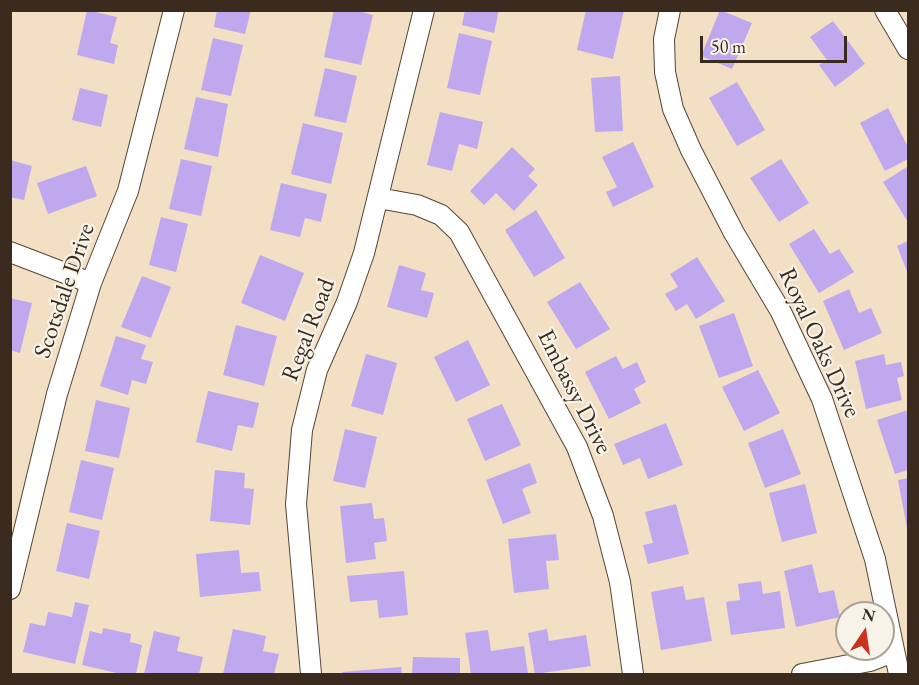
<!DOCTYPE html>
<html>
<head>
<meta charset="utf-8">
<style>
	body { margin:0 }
	#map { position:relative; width:919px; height:685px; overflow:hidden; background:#f2dfc4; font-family:"EB Garamond",serif }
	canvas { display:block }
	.frame { position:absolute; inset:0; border:12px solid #3b2a1e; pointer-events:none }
	.north { position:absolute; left:835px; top:601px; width:60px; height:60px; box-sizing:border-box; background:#f7f3e8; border:2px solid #aca397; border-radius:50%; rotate:13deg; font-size:16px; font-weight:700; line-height:24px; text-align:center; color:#3b2a1e }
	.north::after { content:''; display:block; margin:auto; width:21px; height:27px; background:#c8321e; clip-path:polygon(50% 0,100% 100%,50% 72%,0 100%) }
	.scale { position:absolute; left:700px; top:36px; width:147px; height:27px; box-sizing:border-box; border:3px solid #3b2a1e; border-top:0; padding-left:8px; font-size:18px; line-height:21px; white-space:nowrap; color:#3b2a1e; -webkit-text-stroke:4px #f7f3e8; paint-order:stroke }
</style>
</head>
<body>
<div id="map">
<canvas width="919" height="685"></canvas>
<div class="frame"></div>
<div class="north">N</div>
<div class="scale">50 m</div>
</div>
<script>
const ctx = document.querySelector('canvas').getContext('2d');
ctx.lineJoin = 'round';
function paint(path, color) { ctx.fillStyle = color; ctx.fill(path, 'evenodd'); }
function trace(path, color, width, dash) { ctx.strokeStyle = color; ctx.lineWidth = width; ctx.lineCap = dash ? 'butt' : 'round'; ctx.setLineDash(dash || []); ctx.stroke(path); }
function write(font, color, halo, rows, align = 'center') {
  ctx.font = font + ' "EB Garamond",serif'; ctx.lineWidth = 4.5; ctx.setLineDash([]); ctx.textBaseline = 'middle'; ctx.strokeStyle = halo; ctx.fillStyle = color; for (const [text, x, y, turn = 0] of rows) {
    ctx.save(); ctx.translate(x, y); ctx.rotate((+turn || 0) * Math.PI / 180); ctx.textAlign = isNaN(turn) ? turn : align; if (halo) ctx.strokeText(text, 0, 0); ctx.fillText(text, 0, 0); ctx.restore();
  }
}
const building = new Path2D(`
	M87 10 117 17 110 43 118 45 114 64 77 55Z
	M217 10H251L245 34 214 27Z
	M334 10H355L373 15 361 65 324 57Z
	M465 10H499L494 33 462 25Z
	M586 10H624L613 59 577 50Z
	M720 10 752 23 732 69 701 56Z
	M833 21 865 64 835 87 819 65 827 60 810 37Z
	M459 33 492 41 480 95 447 88Z
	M213 38 243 45 231 96 201 90Z
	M325 68 357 76 346 123 314 116Z
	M620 76 623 131 595 132 591 78Z
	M737 82 765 130 737 146 709 98Z
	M80 88 108 95 101 127 72 120Z
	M196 97 228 104 218 157 184 149Z
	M888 108 908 147V159L885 171 860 123Z
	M440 112 483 122 477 149 459 144 452 171 427 165Z
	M303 123 343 133 331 184 291 174Z
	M633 142 654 187 613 207 606 192 617 187 602 157Z
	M512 147 535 169 528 176 538 185 514 211 496 193 484 205 470 191Z
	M181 159 212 166 201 216 169 209Z
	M781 159 809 203 779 222 750 178Z
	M10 160 32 166 24 200 10 197Z
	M86 166 97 196 48 214 37 183Z
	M907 167 908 169V222L883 182Z
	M281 183 327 194 321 222 305 218 300 237 270 230Z
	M536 210 565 258 534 277 505 230Z
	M161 217 188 224 176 272 149 265Z
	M814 229 830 254 839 249 854 272 819 293 789 244Z
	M908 241V274L897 246Z
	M260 255 304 273 285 321 241 303Z
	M697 257 725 301 696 319 687 304 676 311 665 294 678 287 670 274Z
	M399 265 426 273 421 290 434 293 427 318 387 307Z
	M142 276 171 287 151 338 121 327Z
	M580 282 610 329 576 349 547 302Z
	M849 289 859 313 871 308 882 333 844 350 823 301Z
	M10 298 32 303 20 353 10 350Z
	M734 313 753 366 719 378 699 326Z
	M236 325 277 336 264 386 223 375Z
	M116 336 146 345 141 359 153 362 146 384 132 380 128 395 100 386Z
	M468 340 490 385 456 402 434 357Z
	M366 354 397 363 383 415 351 406Z
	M884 354 886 365 901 362 904 376 897 378 902 400 866 409 855 361Z
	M616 356 623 369 637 362 646 382 634 389 641 403 609 419 585 372Z
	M758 370 780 413 744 431 722 387Z
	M208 391 259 403 253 428 238 425 232 451 196 442Z
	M96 400 130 408 119 458 85 451Z
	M502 404 521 445 485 461 467 419Z
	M908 410V470L895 474 877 420Z
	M666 423 683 465 648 479 640 458 623 465 614 444Z
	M345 429 377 437 365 488 333 481Z
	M783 429 801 474 765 488 748 443Z
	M81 460 114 468 102 520 69 512Z
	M530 463 537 483 522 489 531 513 503 524 486 480Z
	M215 470 245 473 244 488 254 489 250 525 210 521Z
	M908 478V528H907L898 480Z
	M805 484 817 533 782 542 769 493Z
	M372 503 374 519 384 518 387 541 374 543 376 559 346 563 340 506Z
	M676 504 689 554 648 564 643 545 653 543 645 512Z
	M67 523 100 531 89 579 56 571Z
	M556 534 559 560 546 561 549 589 514 593 508 539Z
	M239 550 241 573 259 572 261 591 200 597 196 554Z
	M812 564 819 593 834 590 840 617 796 627 784 571Z
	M404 571 408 615 379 618 377 600 350 602 347 576Z
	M761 581 763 594 780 591 785 628 731 635 726 602 740 600 738 584Z
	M683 586 686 600 704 597 712 641 661 650 651 592Z
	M75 602 89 605 75 664 23 652 30 623 45 626 48 612 72 617Z
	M103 628 131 634 130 642 142 645 136 674H121L82 665 90 631 102 634Z
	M233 629 266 636 263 651 279 654 274 674H223Z
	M547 629 549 641 586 635 591 666 535 674 528 633Z
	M488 630 491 651 524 646 528 674H471L465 633Z
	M154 631 180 637 177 651 203 657 199 674H144Z
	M413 657 460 658V674H412Z
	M401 667 402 674H342V672Z`);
const minor = new Path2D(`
	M670 10 664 39 665 72 673 109 691 150 734 233 781 312 822 399 875 559 899 674
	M885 10 908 49
	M378 198 417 205 441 215 459 232 577 447 603 516 620 582 633 674
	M10 252 91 283
	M10 589 57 394 91 283 128 191 174 10
	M311 674 296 504 302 430 317 370 347 302 364 253 424 10
	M802 674 870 661 893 652`);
const streetNames = [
	["Scotsdale Drive",65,291,-71],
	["Regal Road",309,330,-69],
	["Royal Oaks Drive",819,343,65],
	["Embassy Drive",574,392,63]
];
paint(building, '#c0a8ef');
trace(minor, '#564537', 22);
trace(minor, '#fff', 20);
write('24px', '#3b2a1e', '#f7f3e8', streetNames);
</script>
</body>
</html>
